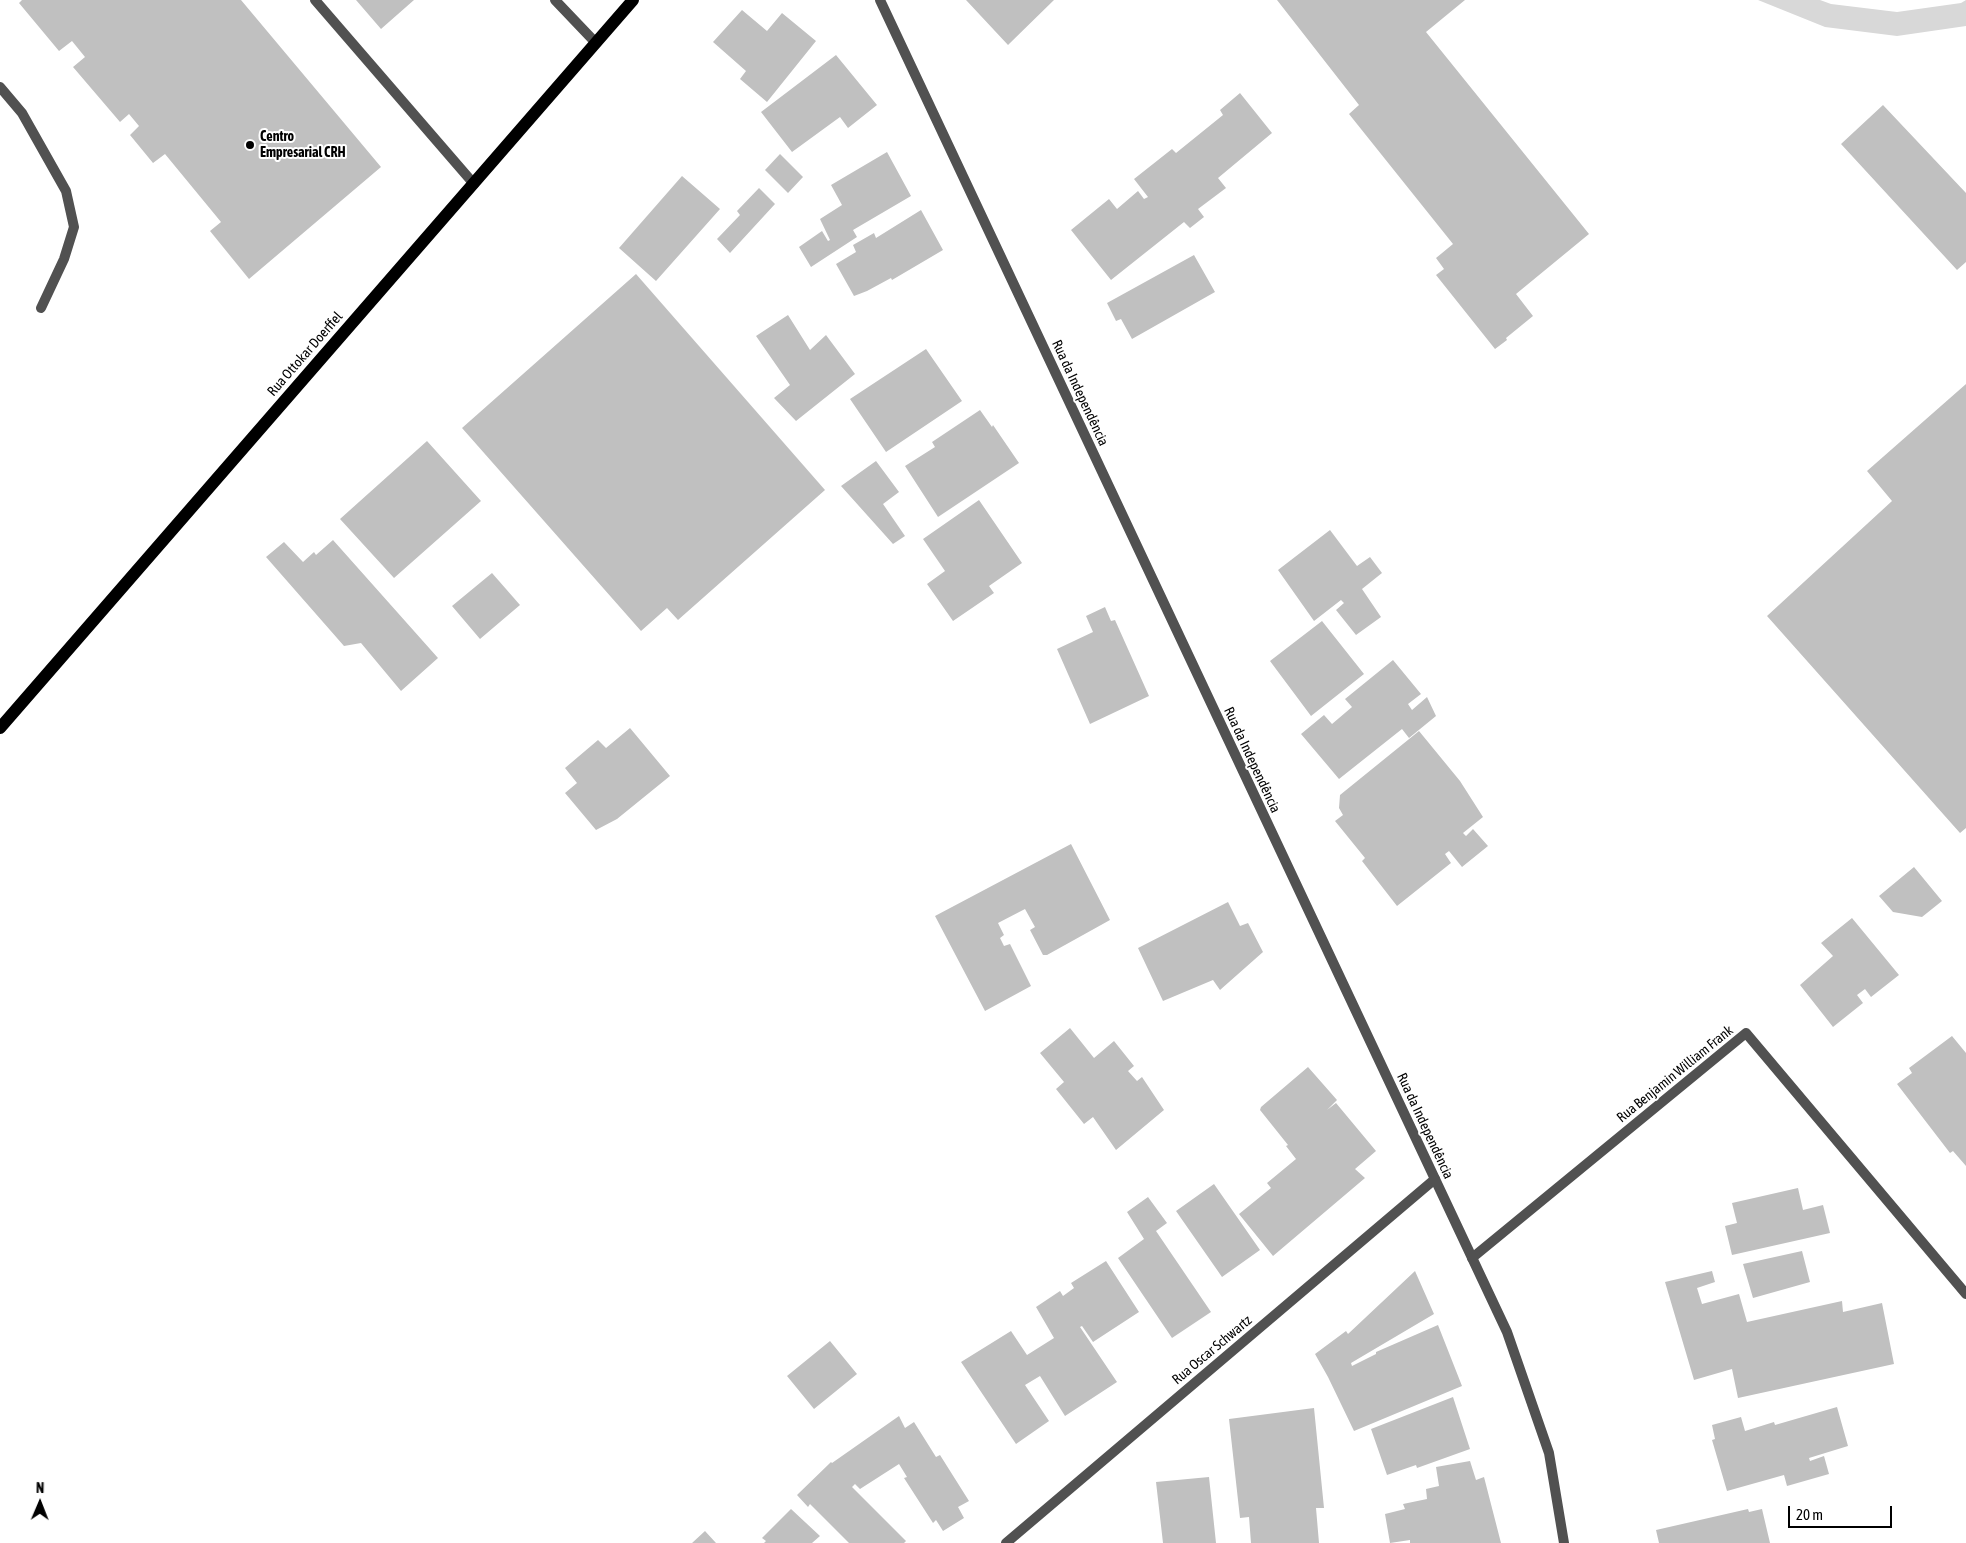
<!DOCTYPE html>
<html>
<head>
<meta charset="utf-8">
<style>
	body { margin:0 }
	#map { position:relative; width:1966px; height:1543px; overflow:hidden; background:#fff; font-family:"Asap Condensed",sans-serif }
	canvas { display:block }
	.north { position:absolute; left:15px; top:1478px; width:50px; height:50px; -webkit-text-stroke:4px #fff; paint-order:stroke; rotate:1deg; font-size:14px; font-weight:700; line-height:20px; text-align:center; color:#000 }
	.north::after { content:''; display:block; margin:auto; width:18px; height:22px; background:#000; clip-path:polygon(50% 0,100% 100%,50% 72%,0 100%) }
	.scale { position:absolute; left:1788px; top:1506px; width:104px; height:22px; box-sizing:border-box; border:2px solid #000; border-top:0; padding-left:6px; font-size:15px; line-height:18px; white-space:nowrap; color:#000; -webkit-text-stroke:4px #fff; paint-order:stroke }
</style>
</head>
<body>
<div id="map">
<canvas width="1966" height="1543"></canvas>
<div class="north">N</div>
<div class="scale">20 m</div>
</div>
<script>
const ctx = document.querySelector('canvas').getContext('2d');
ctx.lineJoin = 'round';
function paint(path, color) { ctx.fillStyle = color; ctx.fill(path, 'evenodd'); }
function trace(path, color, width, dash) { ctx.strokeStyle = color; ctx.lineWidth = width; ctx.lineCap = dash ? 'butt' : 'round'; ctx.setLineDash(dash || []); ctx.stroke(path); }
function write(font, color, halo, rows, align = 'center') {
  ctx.font = font + ' "Asap Condensed",sans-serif'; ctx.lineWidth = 4; ctx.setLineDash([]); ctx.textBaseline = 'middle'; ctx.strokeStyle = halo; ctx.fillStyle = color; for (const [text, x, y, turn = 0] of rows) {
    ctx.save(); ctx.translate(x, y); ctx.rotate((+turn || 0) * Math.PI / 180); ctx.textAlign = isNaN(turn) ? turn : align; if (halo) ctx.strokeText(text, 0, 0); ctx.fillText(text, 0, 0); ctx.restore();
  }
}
const green = new Path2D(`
	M1758 0H1820L1831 4 1897 12 1961 3 1966 0V26L1897 36 1825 27Z`);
const building = new Path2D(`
	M22 0H241L381 167 249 279 210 231 221 222 165 154 153 163 130 135 139 126 129 114 120 122 73 67 85 57 72 41 59 51 19 3Z
	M356 0H414L381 29Z
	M966 0H1054L1008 45Z
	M1277 0H1465L1426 32 1589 234 1516 294 1533 316 1506 338 1507 340 1495 349 1436 275 1444 269 1436 258 1453 244 1349 114 1359 105Z
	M742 10 767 31 782 13 816 41 767 102 740 79 746 71 713 42Z
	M836 55 877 105 848 128 840 117 792 152 761 112Z
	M1240 93 1272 133 1218 178 1226 188 1198 209 1204 217 1190 228 1184 222 1111 280 1071 230 1109 199 1117 209 1138 191 1144 199 1148 197 1134 179 1172 149 1176 153 1223 115 1220 110Z
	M1883 105 1966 193V262L1957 270 1841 144Z
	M887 152 911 196 853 230 857 237 811 267 799 247 822 231 828 241 830 240 820 219 842 205 831 185Z
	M780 154 803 177 788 193 765 170Z
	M682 176 720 209 656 281 619 248Z
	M759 188 775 204 730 253 717 239 740 215 737 211Z
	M921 210 943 250 892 280 891 278 867 291 854 296 836 264 856 252 853 245 874 233 876 238Z
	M1194 255 1215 292 1132 339 1121 319 1116 321 1107 303Z
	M636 274 825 490 678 620 667 608 641 631 462 428Z
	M788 315 810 350 826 335 855 374 796 421 774 398 790 385 756 336Z
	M926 349 962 401 886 452 850 399Z
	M1966 384V828L1960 833 1767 616 1892 501 1867 471Z
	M980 410 992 427 993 425 1019 463 938 517 905 466 935 447 932 442Z
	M427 441 481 501 394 578 340 519Z
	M876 461 899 492 883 504 905 536 893 544 841 486Z
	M979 500 1022 563 989 586 994 593 953 621 927 584 945 571 923 539Z
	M1330 530 1357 566 1370 557 1382 573 1362 589 1381 617 1356 635 1336 610 1344 603 1341 600 1314 621 1278 570Z
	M333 540 438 658 401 691 361 643 344 646 266 557 284 542 303 562 314 552 316 555Z
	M492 573 520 605 480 639 452 606Z
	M1105 607 1111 621 1115 620 1149 696 1090 724 1057 649 1093 632 1086 616Z
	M1322 621 1364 674 1311 716 1270 661Z
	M1393 660 1421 694 1408 704 1412 710 1427 697 1436 716 1409 738 1402 729 1339 779 1301 734 1324 715 1332 724 1352 707 1345 699Z
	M630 728 670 776 617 819 596 830 565 793 577 783 565 768 598 740 606 748Z
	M1419 731 1460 781 1483 817 1463 833 1466 836 1473 829 1488 846 1462 867 1449 851 1445 854 1451 863 1397 906 1362 861 1365 858 1335 821 1343 815 1339 808 1340 795Z
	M1071 844 1110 920 1047 955H1043L1030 930 1035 927 1025 909 998 923 1004 935 1000 938 1004 946 1010 944 1031 986 985 1011 935 916Z
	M1914 867 1942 901 1922 917 1893 912 1879 896Z
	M1228 902 1240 926 1248 923 1263 952 1220 990 1213 980 1163 1001 1138 948Z
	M1852 918 1899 975 1871 997 1865 989 1857 995 1863 1003 1833 1027 1800 985 1833 956 1821 943Z
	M1070 1028 1094 1058 1114 1041 1134 1066 1128 1071 1137 1081 1142 1077 1164 1110 1116 1150 1093 1117 1084 1124 1056 1089 1064 1082 1040 1053Z
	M1952 1036 1966 1053V1166L1953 1151 1950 1153 1897 1084 1912 1073 1909 1068Z
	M1308 1067 1337 1100 1327 1110 1336 1103 1376 1151 1355 1169 1365 1178 1273 1256 1239 1214 1271 1188 1267 1183 1296 1159 1286 1146 1288 1145 1260 1110 1261 1107Z
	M1214 1184 1260 1250 1222 1277 1176 1211Z
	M1798 1188 1803 1210 1823 1205 1830 1233 1732 1255 1725 1226 1737 1223 1732 1203Z
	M1148 1197 1167 1223 1156 1231 1211 1312 1172 1338 1118 1258 1144 1239 1127 1212Z
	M1802 1251 1810 1282 1753 1298 1743 1264Z
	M1106 1261 1139 1312 1093 1342 1082 1326 1080 1327 1117 1382 1065 1416 1040 1376 1025 1385 1049 1421 1016 1444 961 1362 1011 1331 1027 1355 1054 1338 1036 1307 1060 1291 1063 1296 1074 1288 1071 1283Z
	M1415 1271 1434 1314 1351 1363 1352 1366 1376 1354V1352L1438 1325 1462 1386 1354 1431 1328 1377 1315 1354 1346 1331 1348 1334Z
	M1712 1271 1715 1282 1697 1288 1702 1304 1739 1294 1747 1322 1842 1301 1843 1312 1882 1303 1894 1364 1738 1398 1732 1369 1694 1380 1665 1282Z
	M830 1341 857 1374 814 1409 787 1376Z
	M1453 1397 1470 1449 1417 1468 1416 1465 1387 1475 1371 1429Z
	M1837 1407 1848 1446 1809 1458 1810 1461 1824 1456 1829 1474 1787 1486 1784 1475 1727 1491 1712 1440 1715 1439 1712 1425 1741 1417 1745 1431 1774 1422 1775 1425Z
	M1314 1408 1324 1508H1316L1319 1543H1251L1249 1517 1240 1518 1229 1419Z
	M899 1416 905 1428 914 1422 936 1457 940 1455 969 1501 958 1507 964 1518 943 1531 936 1520 933 1523 904 1478 907 1477 899 1464 860 1489 855 1484 852 1487 906 1541 904 1543H849L810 1504 808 1507 797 1495 831 1462 832 1463Z
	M1470 1461 1476 1480 1484 1477 1501 1543H1410V1540L1390 1543 1385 1514 1405 1509 1403 1504 1427 1499 1426 1489 1439 1486 1436 1467Z
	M1209 1477 1216 1543H1163L1156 1482Z
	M791 1509 820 1536 812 1543H764L766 1541 762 1538Z
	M1748 1509 1749 1512 1762 1509 1770 1543H1659L1656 1530Z
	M705 1531 716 1543H692Z`);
const service = new Path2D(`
	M315 0 474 184
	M555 0 595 42
	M0 87 22 113 66 191 74 227 64 259 41 308`);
const minor = new Path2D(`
	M1472 1258 1746 1033 1966 1294
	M1006 1543 1435 1179`);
const tertiary = new Path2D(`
	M880 0 1507 1332 1549 1453 1564 1543`);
const primary = new Path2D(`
	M0 728 633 0`);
const markers = [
	[250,145,5,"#000"]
];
const poiNames = [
	["Centro",260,137],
	["Empresarial CRH",260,153]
];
const streetNames = [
	["Rua Ottokar Doerffel",305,354,-49],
	["Rua da Independência",1080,393,65],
	["Rua da Independência",1252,760,65],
	["Rua Benjamin William Frank",1675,1074,-39],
	["Rua da Independência",1425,1126,65],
	["Rua Oscar Schwartz",1212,1350,-40]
];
paint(green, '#d8d8d8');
paint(building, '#c0c0c0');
trace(service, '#515151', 10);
trace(minor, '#515151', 10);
trace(tertiary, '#515151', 10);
trace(primary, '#000', 12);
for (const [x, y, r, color] of markers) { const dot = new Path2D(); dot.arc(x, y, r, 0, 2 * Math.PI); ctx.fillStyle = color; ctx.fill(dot); trace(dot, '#fff', 2); }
write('bold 14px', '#000', '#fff', poiNames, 'left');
write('14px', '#000', '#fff', streetNames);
</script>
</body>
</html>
